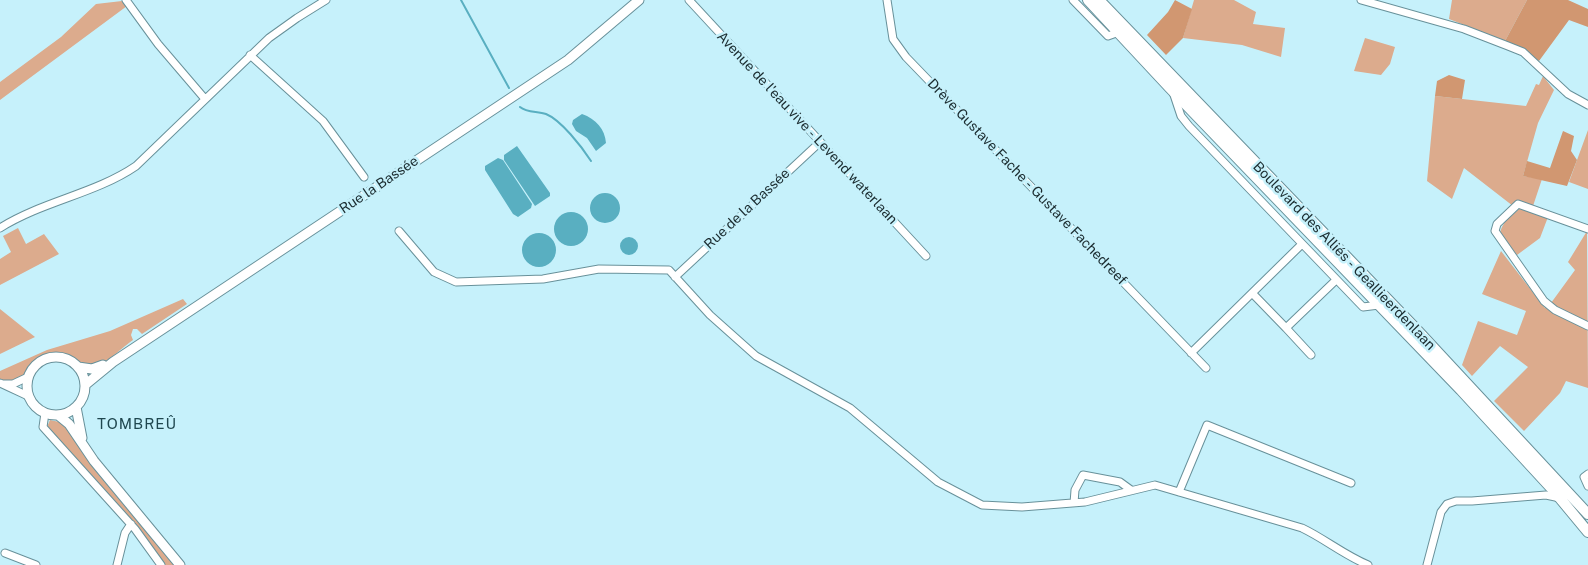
<!DOCTYPE html>
<html>
<head>
<meta charset="utf-8">
<style>
	body { margin:0 }
	canvas { display:block; background:#c6f1fb }
</style>
</head>
<body>
<canvas width="1588" height="565"></canvas>
<script>
const ctx = document.querySelector('canvas').getContext('2d');
ctx.lineJoin = 'round';
function paint(path, color) { ctx.fillStyle = color; ctx.fill(path, 'evenodd'); }
function trace(path, color, width, dash) { ctx.strokeStyle = color; ctx.lineWidth = width; ctx.lineCap = dash ? 'butt' : 'round'; ctx.setLineDash(dash || []); ctx.stroke(path); }
function write(font, color, halo, rows, align = 'center') {
  ctx.font = font + ' "Public Sans",sans-serif'; ctx.lineWidth = 5; ctx.setLineDash([]); ctx.textBaseline = 'middle'; ctx.strokeStyle = halo; ctx.fillStyle = color; for (const [text, x, y, turn = 0] of rows) {
    ctx.save(); ctx.translate(x, y); ctx.rotate((+turn || 0) * Math.PI / 180); ctx.textAlign = isNaN(turn) ? turn : align; if (halo) ctx.strokeText(text, 0, 0); ctx.fillText(text, 0, 0); ctx.restore();
  }
}
const green = new Path2D(`
	M1194 0H1234L1256 12 1253 24 1285 28 1281 57 1242 45 1183 38Z
	M1452 0H1527L1505 41 1449 19Z
	M122 1 127 6 0 100V82L61 37 96 4Z
	M1365 38 1395 47 1390 64 1381 75 1354 71Z
	M1543 76 1554 90 1538 123 1523 176 1542 179 1533 206H1513L1464 168 1452 199 1427 181 1435 96 1526 106 1536 84 1539 85Z
	M1588 130V189L1569 182Z
	M1519 209 1529 210 1548 217 1540 238 1517 255 1500 234C1501 223 1511 216 1519 209Z
	M18 228 26 244 44 234 59 254 0 285V259L11 252 3 236Z
	M1587 231 1588 388 1566 381 1560 393 1524 431 1494 401 1528 367 1500 346 1472 376 1462 365 1478 321 1517 335 1526 311 1482 294 1501 251 1545 308 1551 303 1575 270 1568 262Z
	M183 299 187 304 142 334 137 329H133L131 335 133 340C124 346 106 364 96 366 79 370 68 346 46 354 25 362 28 388 0 380V371L47 350 110 331Z
	M0 309 35 337 0 354Z
	M50 420 64 423 94 469 174 565H164L147 540 47 427Z`);
const forest = new Path2D(`
	M1175 0 1192 9 1183 38 1166 55 1147 35 1168 12Z
	M1527 0H1568L1588 9V27L1569 20 1539 61 1505 41Z
	M1449 75 1465 80 1462 99 1435 96 1437 81Z
	M1563 131 1574 136 1571 151 1577 160 1567 186 1523 176 1527 161 1550 168Z`);
const water = new Path2D(`
	M582 114C596 119 605 129 606 143L596 151 587 138 576 131 572 124 573 120Z
	M517 146 550 193V196L535 206 504 160V155Z
	M498 158 503 160 532 204 531 208 518 217 513 214 485 170V166Z
	M590 208a15 15 0 1 1 30 0a15 15 0 1 1-30 0Z
	M554 229a17 17 0 1 1 34 0a17 17 0 1 1-34 0Z
	M522 250a17 17 0 1 1 34 0a17 17 0 1 1-34 0Z
	M620 246a9 9 0 1 1 18 0a9 9 0 1 1-18 0Z`);
const stream = new Path2D(`
	M461 0 509 88
	M520 107C527 113 537 111 546 114 561 120 582 147 591 161`);
const minor = new Path2D(`
	M126 0 158 44 205 99
	M689 0 926 256
	M887 0 893 39 906 57 1206 368
	M1073 0 1108 36 1119 32
	M1361 0 1464 29 1508 46 1523 52 1568 94 1588 105
	M250 55 323 121 364 177
	M1173 92 1181 116 1189 126 1363 307 1379 305
	M0 228C43 201 95 194 136 166L269 38 297 18 326 0
	M1588 229 1518 204 1497 224 1495 231 1544 301 1555 310 1588 326
	M399 231 434 272 456 282 543 279 599 269 669 270 710 315 756 356 850 408 938 482 982 505 1022 507 1085 502 1155 485 1302 528C1325 539 1344 555 1368 565
	M675 277 819 143
	M1253 294 1286 328 1336 280
	M1286 328 1311 355
	M1191 353 1302 244
	M0 383 28 396
	M4 384H13L28 377
	M45 413 43 427 135 529 161 565
	M1588 474 1584 477 1588 486
	M1179 492 1207 425 1351 483
	M1074 503 1075 490 1083 475 1120 482 1131 490
	M5 553 36 565
	M117 565 125 533 131 524
	M1427 565 1441 512 1447 504 1456 501H1472L1546 495 1560 498`);
const major = new Path2D(`
	M27 386a29 29 0 1 1 58 0a29 29 0 1 1-58 0Z
	M78 367 92 369 103 365
	M85 385 113 362 568 60 639 0
	M76 407 82 438
	M58 415 69 424 94 461 180 565`);
const highway = new Path2D(`
	M1088 0 1170 88 1461 390 1554 491 1588 532
	M1099 0 1416 329 1588 514`);
const streetNames = [
	["Avenue de l'eau vive - Levend waterlaan",807,128,47],
	["Drève Gustave Fache - Gustave Fachedreef",1027,182,46],
	["Rue la Bassée",379,185,-34],
	["Rue de la Bassée",747,209,-43],
	["Boulevard des Alliés - Geallieerdenlaan",1344,256,46]
];
const neighbourhoodNames = [
	["TOMBREÛ",137,424]
];
paint(green, '#dcab8d');
paint(forest, '#d19771');
paint(water, '#59afc1');
trace(stream, '#59afc1', 2);
trace(minor, '#68919a', 9);
trace(major, '#68919a', 11);
trace(highway, '#68919a', 12);
trace(minor, '#fff', 7);
trace(major, '#fff', 9);
trace(highway, '#fff', 10);
write('14px', '#1a2b2f', '#c6f1fb', streetNames);
ctx.letterSpacing = '1px';
write('15px', '#1f474f', '#c6f1fb', neighbourhoodNames);
ctx.letterSpacing = '0px';
</script>
</body>
</html>
